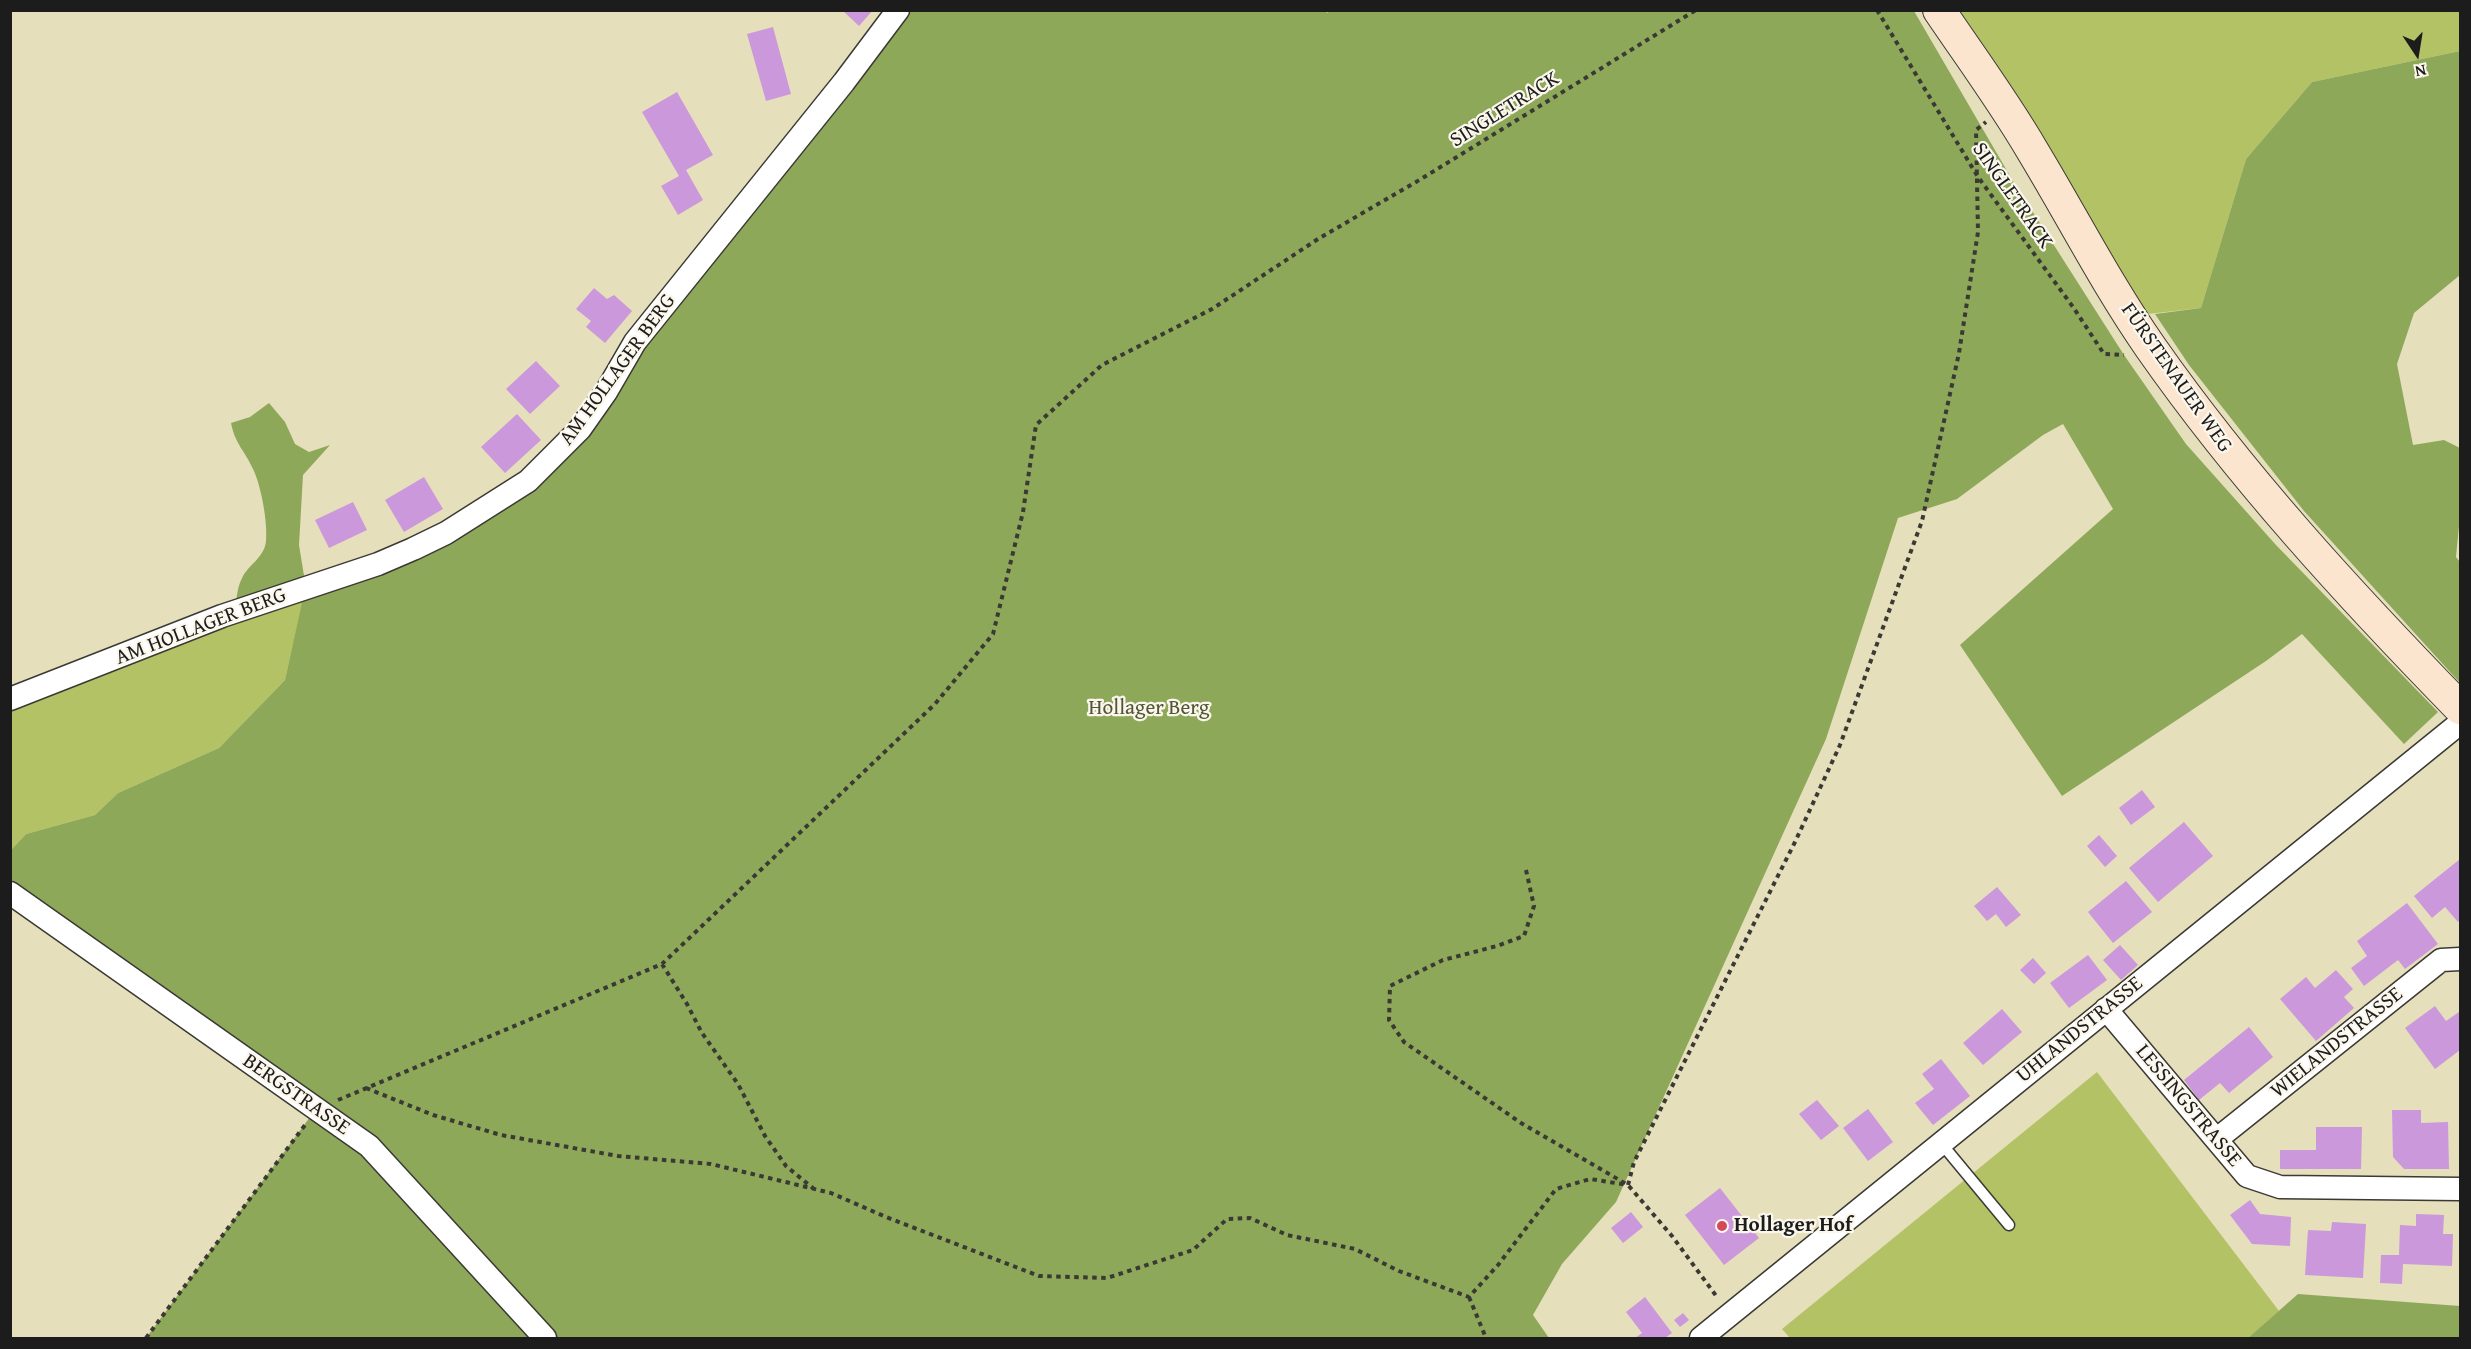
<!DOCTYPE html>
<html>
<head>
<meta charset="utf-8">
<style>
	body { margin:0 }
	#map { position:relative; width:2471px; height:1349px; overflow:hidden; background:#e6dfbb; font-family:"Gentium Book Plus",serif }
	canvas { display:block }
	.frame { position:absolute; inset:0; border:12px solid #1c1c1c; pointer-events:none }
	.north { position:absolute; left:2387px; top:24px; width:60px; height:60px; -webkit-text-stroke:4px #fbf7ec; paint-order:stroke; rotate:168deg; font-size:16px; font-weight:700; line-height:24px; text-align:center; color:#1c1c1c }
	.north::after { content:''; display:block; margin:auto; width:21px; height:27px; background:#1c1c1c; clip-path:polygon(50% 0,100% 100%,50% 72%,0 100%) }
</style>
</head>
<body>
<div id="map">
<canvas width="2471" height="1349"></canvas>
<div class="frame"></div>
<div class="north">N</div>
</div>
<script>
const ctx = document.querySelector('canvas').getContext('2d');
ctx.lineJoin = 'round';
function paint(path, color) { ctx.fillStyle = color; ctx.fill(path, 'evenodd'); }
function trace(path, color, width, dash) { ctx.strokeStyle = color; ctx.lineWidth = width; ctx.lineCap = dash ? 'butt' : 'round'; ctx.setLineDash(dash || []); ctx.stroke(path); }
function write(font, color, halo, rows, align = 'center') {
  ctx.font = font + ' "Gentium Book Plus",serif'; ctx.lineWidth = 4.5; ctx.setLineDash([]); ctx.textBaseline = 'middle'; ctx.strokeStyle = halo; ctx.fillStyle = color; for (const [text, x, y, turn = 0] of rows) {
    ctx.save(); ctx.translate(x, y); ctx.rotate((+turn || 0) * Math.PI / 180); ctx.textAlign = isNaN(turn) ? turn : align; if (halo) ctx.strokeText(text, 0, 0); ctx.fillText(text, 0, 0); ctx.restore();
  }
}
const green = new Path2D(`
	M1939 11H2460V51L2312 82 2246 159 2201 308 2130 316Z
	M306 588 285 680 219 748 118 793 95 815 26 834 11 850V699Z
	M2097 1072 2279 1311 2248 1338H1790L1782 1329Z`);
const forest = new Path2D(`
	M1326 10 1327 13 1331 10 1914 11 2013 181 2124 355 2186 444 2276 545 2438 712 2404 744 2302 634 2266 661 2062 796 1960 645 2113 509 2063 424 2043 435 1957 499 1898 518 1826 739 1616 1202 1562 1264 1533 1315 1549 1338H146L316 1109 11 893V850L26 834 95 815 118 793 219 748 285 680 305 589 236 612C236 599 237 587 243 576 250 564 265 556 266 541 268 523 261 485 253 469 245 451 235 444 231 423L250 417 269 403 285 422 295 444 309 452 330 445 303 475 299 545 306 588 414 549 528 481 897 11Z
	M2460 51V275L2414 313 2397 364 2413 445 2444 440 2460 448V516L2456 557 2460 562V683L2304 511 2189 365 2155 314 2201 308 2246 159 2312 82Z
	M2298 1294 2460 1306V1338H2248Z`);
const building = new Path2D(`
	M842 10H873L859 26Z
	M773 27 791 94 766 101 747 34Z
	M677 92 713 155 686 170 703 200 678 215 661 186 679 176 642 112Z
	M594 288 607 299 614 295 632 311 605 343 586 327 591 321 576 309Z
	M536 361 560 386 530 414 506 389Z
	M517 414 541 440 505 473 481 447Z
	M424 477 443 509 404 532 385 500Z
	M353 502 367 530 329 548 315 520Z
	M2142 790 2155 807 2131 825 2119 808Z
	M2184 822 2213 856 2158 902 2129 868Z
	M2099 835 2117 856 2105 867 2087 846Z
	M2460 859V920L2458 922 2445 907 2432 918 2414 896Z
	M2126 881 2152 912 2113 943 2088 912Z
	M1997 887 2021 915 2006 927 1996 914 1987 921 1974 906Z
	M2407 903 2438 944 2405 969 2398 960 2364 986 2351 968 2367 956 2357 941Z
	M2120 945 2138 965 2121 980 2103 960Z
	M2088 955 2107 980 2069 1008 2050 983Z
	M2033 958 2046 973 2034 984 2020 970Z
	M2336 970 2353 989 2344 997 2354 1008 2316 1041 2280 999 2306 977 2315 988Z
	M2435 1006 2446 1021 2459 1012 2460 1014V1050L2435 1069 2405 1028Z
	M2002 1009 2022 1032 1983 1065 1963 1043Z
	M2249 1027 2273 1057 2229 1093 2220 1083 2199 1100 2184 1080Z
	M1941 1059 1970 1096 1933 1125 1915 1103 1934 1089 1922 1074Z
	M1817 1100 1839 1126 1821 1140 1799 1114Z
	M1868 1109 1893 1142 1868 1161 1843 1128Z
	M2392 1110H2421V1123L2448 1122 2449 1169H2404L2393 1157Z
	M2316 1127H2362L2361 1169H2280V1150H2316Z
	M1720 1188 1759 1238 1724 1265 1685 1215Z
	M2250 1200 2260 1214 2291 1217 2290 1246 2252 1244 2230 1215Z
	M1631 1212 1643 1227 1623 1243 1611 1228Z
	M2416 1214 2444 1215 2443 1234H2453L2452 1266 2403 1264 2402 1284 2380 1283 2381 1255H2399L2400 1225 2416 1226Z
	M2332 1222 2366 1224 2363 1278 2305 1275 2308 1230 2331 1231Z
	M1645 1297 1672 1333 1665 1338H1635L1642 1333 1626 1312Z
	M1683 1313 1689 1320 1680 1327 1674 1320Z`);
const path = new Path2D(`
	M1877 10 1978 177 2073 307 2104 354 2124 355
	M1526 870 1534 906 1524 936 1497 946 1443 960 1390 986 1389 1020 1404 1042 1521 1123 1628 1185 1672 1236 1717 1297
	M662 964 687 1004 702 1033 738 1084 765 1136 786 1166 814 1189
	M366 1088 433 1115 501 1135 618 1156 711 1164 831 1193 886 1217 1039 1276 1107 1278 1193 1250 1227 1219 1250 1218 1287 1235 1355 1249 1399 1271 1469 1297 1498 1265 1556 1189 1590 1179 1628 1185
	M338 1100 662 964 935 704 993 634 1023 512 1036 425 1102 365 1212 309 1318 239 1421 179 1696 10
	M1628 1185 1634 1162 1795 842 1840 745 1922 521 1959 353 1978 232 1976 130 1986 122
	M1469 1297 1486 1338
	M146 1338 305 1125`);
const lane = new Path2D(`
	M1941 1143 2009 1225`);
const street = new Path2D(`
	M10 699 222 616 378 564 413 549 446 533 528 481 580 429 606 392 635 342 844 82 898 10
	M10 893 369 1146 545 1338
	M2106 1009 2247 1176 2280 1187 2460 1189
	M2217 1139 2441 960 2460 959
	M1701 1338 2460 723`);
const secondary = new Path2D(`
	M1939 10C1970 56 2004 102 2032 150 2072 216 2107 285 2151 348 2242 478 2350 595 2460 708`);
const markers = [
	[1722,1226,6,"#d1495b"]
];
const streetNames = [
	["SINGLETRACK",1505,110,-32],
	["SINGLETRACK",2012,196,55],
	["AM HOLLAGER BERG",618,370,-54],
	["FÜRSTENAUER WEG",2176,378,55],
	["AM HOLLAGER BERG",201,627,-21],
	["UHLANDSTRASSE",2080,1030,-39],
	["WIELANDSTRASSE",2337,1043,-39],
	["BERGSTRASSE",296,1095,35],
	["LESSINGSTRASSE",2188,1106,50]
];
const parkNames = [
	["Hollager Berg",1149,709]
];
const poiNames = [
	["Hollager Hof",1734,1226]
];
paint(green, '#b3c265');
paint(forest, '#8ea85a');
paint(building, '#cb98db');
trace(lane, '#3a3934', 13);
trace(street, '#3a3934', 25);
trace(secondary, '#3a3934', 34);
trace(path, '#3a3934', 4, [4.5, 4.5]);
trace(lane, '#fff', 10);
trace(street, '#fff', 22);
trace(secondary, '#fce5cf', 32);
for (const [x, y, r, color] of markers) { const dot = new Path2D(); dot.arc(x, y, r, 0, 2 * Math.PI); ctx.fillStyle = color; ctx.fill(dot); trace(dot, '#fbf7ec', 2); }
write('21px', '#1c1c1c', '#fbf7ec', streetNames);
write('21px', '#515636', '#fbf7ec', parkNames);
write('bold 21px', '#1c1c1c', '#fbf7ec', poiNames, 'left');
</script>
</body>
</html>
